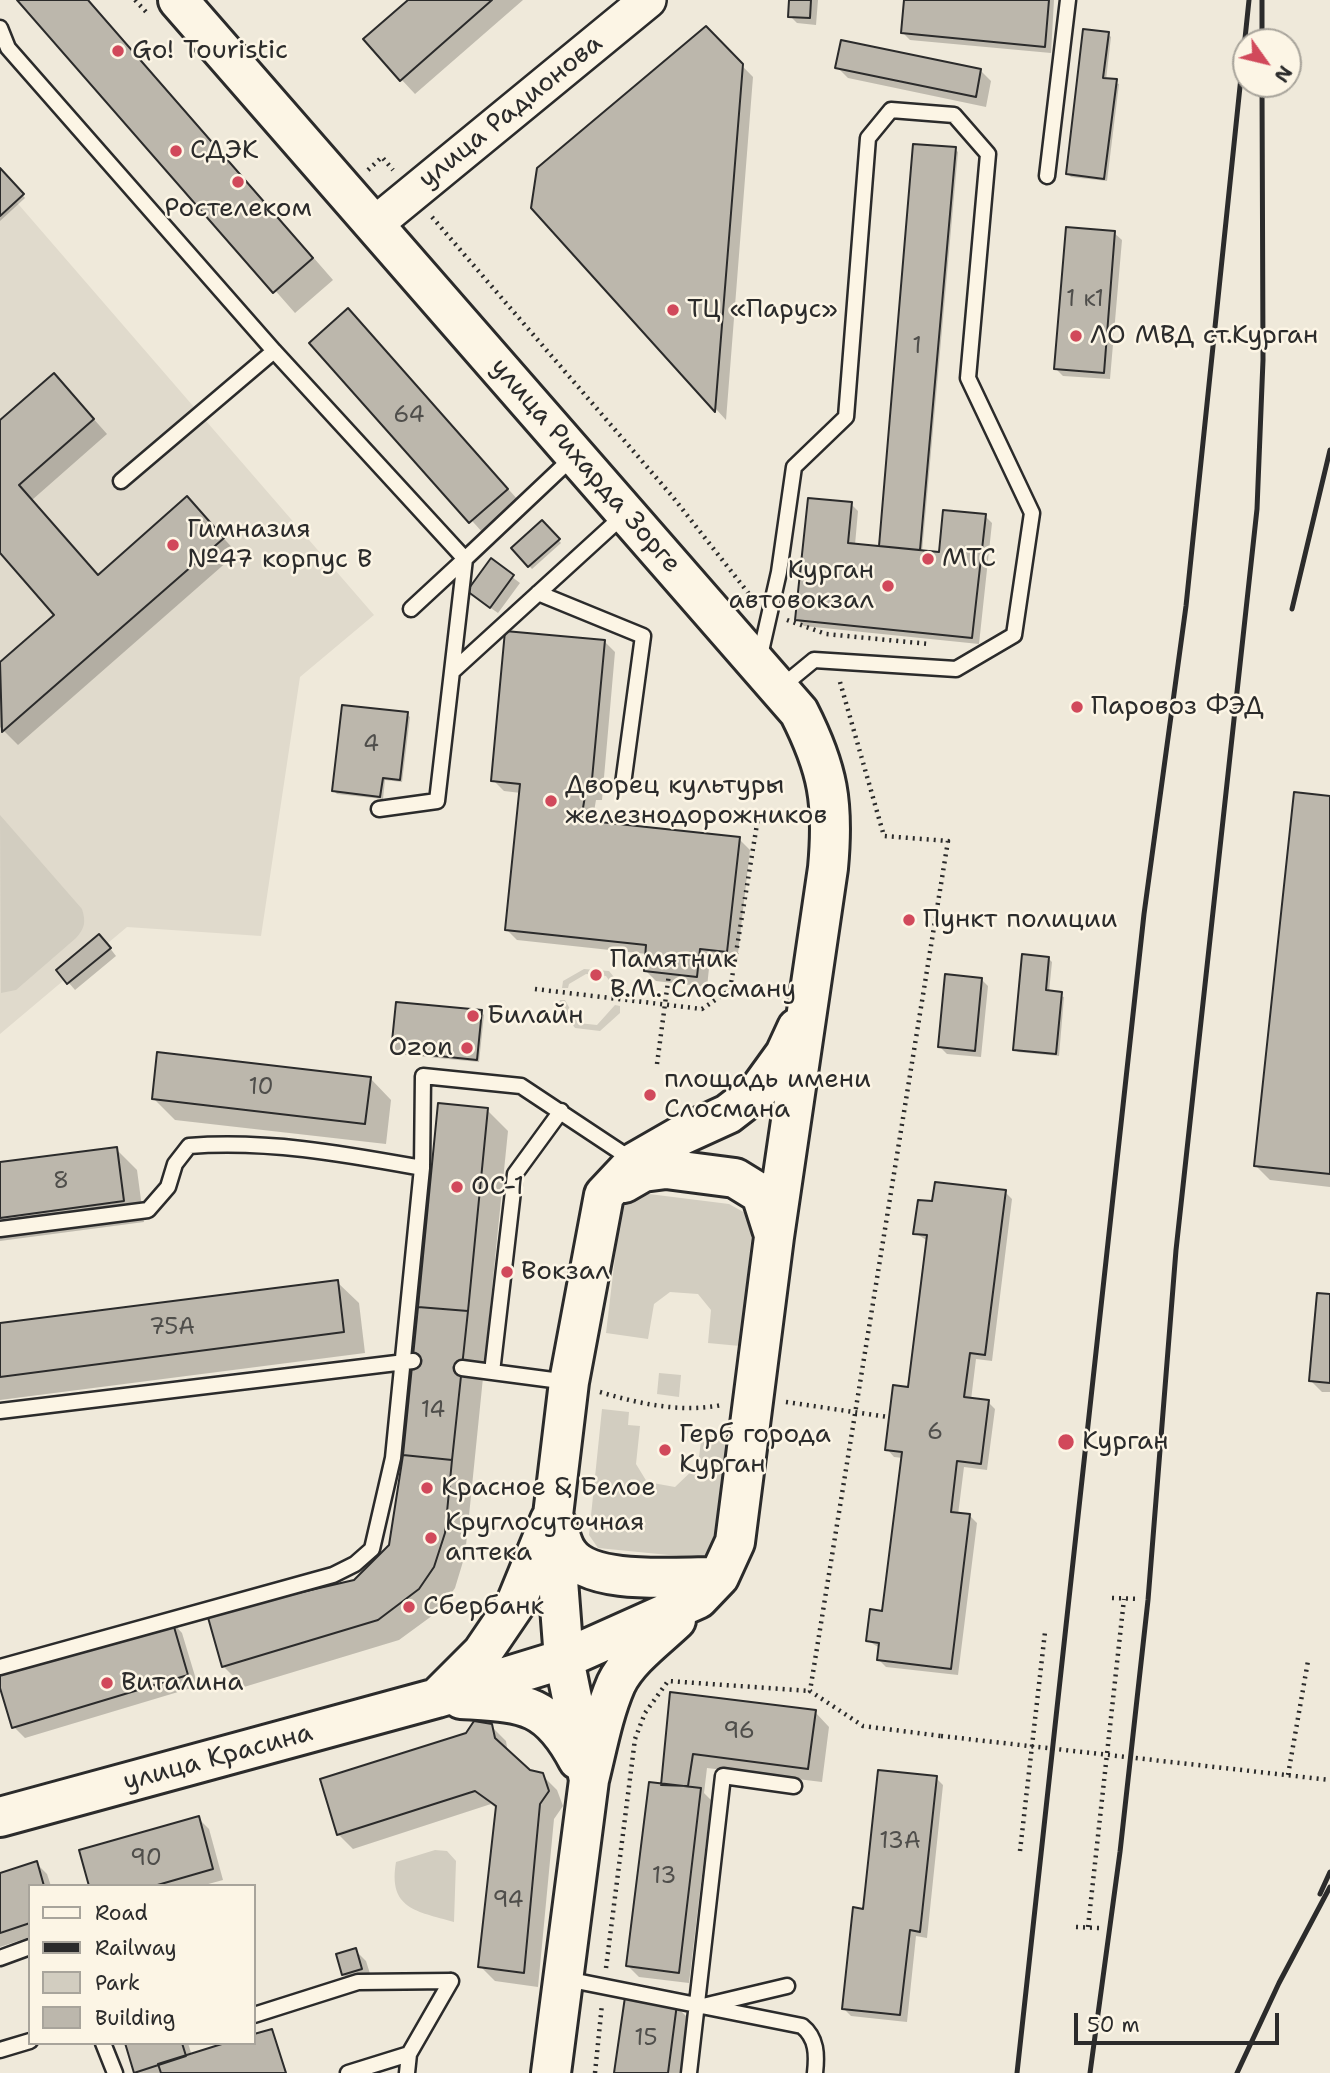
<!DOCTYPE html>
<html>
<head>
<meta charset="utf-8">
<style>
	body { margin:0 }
	#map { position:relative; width:1330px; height:2073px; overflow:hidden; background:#efe9da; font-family:"Shantell Sans",sans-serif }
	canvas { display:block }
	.legend { position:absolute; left:28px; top:1884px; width:228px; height:161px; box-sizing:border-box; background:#fcf5e5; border:2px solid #a8a49b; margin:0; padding:9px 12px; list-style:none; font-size:21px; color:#2b2b2b }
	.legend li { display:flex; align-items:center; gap:14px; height:35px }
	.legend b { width:35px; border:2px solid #a8a49b }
	.north { position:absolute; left:1232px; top:28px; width:70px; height:70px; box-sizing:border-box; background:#fcf5e5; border:2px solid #a8a49b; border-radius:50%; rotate:124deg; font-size:19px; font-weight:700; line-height:28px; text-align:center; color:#2b2b2b }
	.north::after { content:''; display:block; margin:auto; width:24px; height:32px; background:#d1495b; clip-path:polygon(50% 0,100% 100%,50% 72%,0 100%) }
	.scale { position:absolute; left:1074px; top:2013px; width:205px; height:32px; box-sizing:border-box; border:4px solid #2b2b2b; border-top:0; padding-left:9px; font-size:21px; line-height:24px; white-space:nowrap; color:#2b2b2b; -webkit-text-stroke:5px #fcf5e5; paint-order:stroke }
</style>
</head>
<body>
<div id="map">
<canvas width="1330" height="2073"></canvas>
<ul class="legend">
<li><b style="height:9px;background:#fcf5e5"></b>Road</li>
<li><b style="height:9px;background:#2b2b2b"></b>Railway</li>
<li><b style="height:19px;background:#d2cdc0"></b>Park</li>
<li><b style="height:19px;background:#bcb7ac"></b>Building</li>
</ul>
<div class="north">N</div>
<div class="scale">50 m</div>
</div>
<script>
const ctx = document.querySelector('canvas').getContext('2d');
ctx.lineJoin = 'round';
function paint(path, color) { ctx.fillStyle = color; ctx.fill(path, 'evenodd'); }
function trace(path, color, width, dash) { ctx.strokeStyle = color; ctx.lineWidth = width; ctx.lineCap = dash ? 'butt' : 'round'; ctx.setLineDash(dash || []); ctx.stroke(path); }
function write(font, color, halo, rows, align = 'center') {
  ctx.font = font + ' "Shantell Sans",sans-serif'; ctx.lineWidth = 5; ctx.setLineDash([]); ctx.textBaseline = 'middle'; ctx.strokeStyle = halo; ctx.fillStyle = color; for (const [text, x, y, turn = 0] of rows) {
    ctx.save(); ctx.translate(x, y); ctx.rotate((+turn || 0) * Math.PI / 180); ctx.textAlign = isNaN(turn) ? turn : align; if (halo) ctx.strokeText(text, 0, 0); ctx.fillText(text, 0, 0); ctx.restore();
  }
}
const built = new Path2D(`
	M0 183 374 615 300 677 261 936 127 927 0 1034Z`);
const green = new Path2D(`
	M0 815 82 909C86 922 85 928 76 938L16 990 1 993Z
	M584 969 609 971 623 988V994L618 993 606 976 586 974 569 984 568 988H562L563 981Z
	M560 1000H565L578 1023 597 1025 615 1005 620 1006V1013L600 1031 575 1028 559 1006Z
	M641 1193 729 1204 747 1214 752 1231 740 1346 708 1343 711 1310 698 1294 670 1292 654 1304 648 1339 606 1333 621 1207 629 1196Z
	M659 1373 681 1375 679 1397 657 1394Z
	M602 1409 629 1412 628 1425 640 1426 636 1464 647 1482 675 1487 698 1465 702 1433 731 1436 719 1541 711 1553 699 1558 598 1548 589 1535Z
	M435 1850 447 1851 456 1861 454 1922C416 1911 388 1909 396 1862Z`);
const shadow = new Path2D(`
	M20 0H89L333 280 295 313Z
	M411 0H523L415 94 401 79Z
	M791 0H818L816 25 797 23 790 16Z
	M906 0H1054L1051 53 910 40 903 33Z
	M706 29 753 77 726 420 533 207Z
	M1108 34 1111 37 1106 80 1119 84 1107 181 1071 177 1068 174Z
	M837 67 980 70 991 81 986 107 848 78Z
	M914 146 955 149 958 152 922 552 941 554 985 516 992 523 979 644 804 626 797 619 851 504 858 511 855 545 880 548Z
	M0 170 25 198 0 221Z
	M1114 233 1122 240 1110 379 1063 376 1056 369Z
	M348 311 528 511 492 543 312 343Z
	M68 390 107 434 32 500 99 576 187 498 237 553 18 745 0 727V664L57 615 0 550V422Z
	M542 522 561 543 532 569 513 548Z
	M491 561 520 583 498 613 476 598Z
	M604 641 615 652 602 800H596L592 823 739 839 750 850 737 962 710 959 707 987 656 981 645 970 647 954 517 940 506 929 521 793 504 791 493 780Z
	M407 714 410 717 402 782 385 780 383 799 337 794 334 791Z
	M1330 798V1187L1270 1180 1256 1166Z
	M106 943 116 956 75 990 69 983Z
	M1049 959 1052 962 1049 992 1064 997 1059 1056 1018 1052 1015 1049Z
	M981 979 988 986 981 1057 947 1054 940 1047Z
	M481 1012 484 1015 479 1062 396 1054 393 1051Z
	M370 1078 391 1100 386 1144 175 1120 154 1099Z
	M487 1110 508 1131 465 1555 455 1588 440 1610 399 1640 244 1687 223 1666 355 1581 391 1546Z
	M116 1149 137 1170 144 1222 0 1241V1164Z
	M1005 1192 1012 1199 992 1361 976 1359 971 1400 988 1402 995 1409 987 1470 964 1467 958 1515 970 1516 977 1523 958 1675 886 1667 879 1660 880 1648 868 1641 884 1613 903 1458 894 1457 887 1449 910 1389 928 1241 915 1233 934 1203Z
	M337 1282 359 1303 365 1353 0 1400V1325Z
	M1330 1296V1392H1322L1311 1381Z
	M172 1622 182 1633 198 1686 25 1738 14 1727 0 1674Z
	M671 1694 815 1712 829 1727 822 1782 707 1768 704 1793 711 1800 689 1983 639 1977 628 1966 663 1788Z
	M491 1726 506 1741 508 1753 529 1772 542 1775 557 1790 563 1806 554 1819 538 1987 495 1981 480 1966 497 1809 491 1804 353 1849 338 1834 467 1734Z
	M936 1778 943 1785 927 1938 916 1936 907 2022 851 2016 843 2008 865 1911Z
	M198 1818 209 1829 223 1880 201 1886H91Z
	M36 1863 47 1874 51 1886H30V1937L0 1947V1875Z
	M355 1950 366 1961 372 1980 354 1985 343 1974Z
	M676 2006 687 2017 680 2073H616Z
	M272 2031 287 2073H137L126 2043H188L192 2056 254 2043V2036Z`);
const building = new Path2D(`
	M17 0H88L313 258 273 293Z
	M408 0H492L400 81 363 39Z
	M789 0H811L810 18 788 17Z
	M904 0H1049L1045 47 901 33Z
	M706 26 743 64 715 412 531 208 537 168Z
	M1083 29 1109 32 1103 78 1117 79 1104 179 1066 174Z
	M841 40 981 69 976 97 835 68Z
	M913 144 956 147 920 550 879 546Z
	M0 168 24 194 0 216Z
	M1066 227 1115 231 1104 373 1054 369Z
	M348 308 508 489 469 523 309 343Z
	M54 373 94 419 19 485 98 575 187 496 224 538 2 732 0 662 54 615 0 553V420Z
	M808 498 852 502 848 543 939 552 943 510 986 514 972 638 795 620Z
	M542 520 560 539 528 567 511 548Z
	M491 558 514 575 490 608 467 591Z
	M505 631 605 640 591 790H586L581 820 740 837 727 952 700 949 697 977 644 971 646 945 505 930 520 784 491 781Z
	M342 705 408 712 400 780 383 778 380 797 332 791Z
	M1294 792 1330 796V1174L1254 1166Z
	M99 934 111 948 67 984 56 970Z
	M1022 954 1049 957 1046 990 1062 992 1056 1054 1013 1050Z
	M945 974 982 978 975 1051 938 1047Z
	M396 1002 482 1010 477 1060 391 1051Z
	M157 1052 371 1077 365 1124 152 1099Z
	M438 1103 488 1108 468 1311 418 1307Z
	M117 1147 124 1201 0 1218V1162Z
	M935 1182 1006 1190 985 1355 970 1353 964 1397 989 1400 981 1464 957 1461 951 1512 970 1514 951 1669 877 1660 879 1643 866 1641 870 1609 882 1611 902 1452 885 1450 893 1385 908 1387 927 1235 913 1234 918 1200 932 1201Z
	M338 1280 344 1332 0 1377V1323Z
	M1317 1293 1330 1294V1383L1309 1381Z
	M418 1307 468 1311 452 1460 403 1455Z
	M403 1455 452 1460 445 1533 434 1567 419 1589 378 1620 222 1667 207 1614 354 1580 389 1545Z
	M172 1620 188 1675 12 1728 0 1688V1672Z
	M670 1692 816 1710 808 1769 693 1754 688 1786 661 1785Z
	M474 1721 492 1724 495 1738 530 1770 543 1773 549 1791 540 1804 524 1973 478 1967 496 1806 475 1791 337 1835 320 1779 466 1733Z
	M878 1770 937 1776 920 1932 910 1930 900 2015 842 2009 853 1907 863 1909Z
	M649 1782 701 1788 679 1973 626 1966Z
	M199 1816 213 1869 154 1886H89L79 1850Z
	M37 1861 44 1886H30V1923L0 1933V1873Z
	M356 1948 362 1969 342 1975 336 1954Z
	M625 1997 677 2004 668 2073H614Z
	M272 2029 286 2073H161L158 2064 225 2043H254V2034Z
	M125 2043H182L186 2056 134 2073Z`);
const path = new Path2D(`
	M135 0 147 13
	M368 170 382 157 393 170
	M432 217 672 496 753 599
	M787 620 826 634 929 644
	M840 682 884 836 948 841 810 1691 863 1726 941 1736
	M535 989 702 1009 730 990 758 818
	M657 1064 669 974
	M600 1392C640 1404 681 1413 722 1405
	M786 1402 888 1417
	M1112 1598 1140 1599
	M1288 1775 1308 1661
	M1020 1851 1045 1632
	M1076 1927 1099 1928
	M1088 1927 1124 1599
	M606 1968 635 1739 645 1713 668 1681 810 1691
	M595 2073 602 2004`);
const service = new Path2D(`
	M0 28 8 48 274 351 465 559 573 457
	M1047 176 1068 0
	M121 481 274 351
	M538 593 643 636 623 784
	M411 609 465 559
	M759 660 779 572 794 467 846 417 868 138 891 110 954 115 988 154 968 378 1032 513 1014 635 956 669 814 660 780 688
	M454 670 625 514
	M379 809 437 801 465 559
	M0 1229 148 1210 168 1187 175 1164 189 1146C269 1140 344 1154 422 1168
	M462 1368 568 1382
	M492 1372 515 1174 561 1111
	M0 1411 413 1361
	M0 1667 333 1575 355 1564 372 1549 393 1458 422 1168 423 1076 521 1086 634 1161
	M0 1958 30 1947
	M566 1979 802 2026C817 2038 817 2055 815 2073
	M703 2006 787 1986
	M254 2015 358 1982 451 1981
	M103 2043 115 2073
	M0 2050 30 2041
	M348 2073 409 2054 451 1981
	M407 2073 409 2054
	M689 2073 723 1776 794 1786`);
const tertiary = new Path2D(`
	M374 225 648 0`);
const secondary = new Path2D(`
	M624 1183 643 1172 666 1169 735 1178 761 1194 774 1235
	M556 1523C560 1533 562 1545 568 1553 591 1587 681 1576 719 1577
	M440 1695 482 1653 516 1603 550 1520
	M461 1699C522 1703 547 1701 578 1760
	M589 1780 564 1659 553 1515 569 1382 604 1195 635 1162 682 1135 728 1114 759 1090 785 1054 797 1028
	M0 1817 437 1698 564 1659 698 1599 719 1577 735 1542 774 1237 828 868C834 803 828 769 799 712L178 0
	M551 2073 589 1780C597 1748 603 1714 616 1684 628 1659 656 1639 676 1620`);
const rail = new Path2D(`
	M1262 42V0
	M1292 609 1330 450
	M1320 1894 1330 1872
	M1017 2073 1144 914 1186 606 1249 0
	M1090 2073 1120 1852 1148 1600 1176 1250 1257 509 1263 360 1262 84
	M1237 2073 1279 1983 1330 1887`);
const pathBridge = new Path2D(`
	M941 1736 1330 1780`);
const markers = [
	[118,51,7,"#d1495b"],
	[176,151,7,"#d1495b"],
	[238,182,7,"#d1495b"],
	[673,310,7,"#d1495b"],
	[1076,336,7,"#d1495b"],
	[173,545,7,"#d1495b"],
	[928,559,7,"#d1495b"],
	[888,586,7,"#d1495b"],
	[1077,707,7,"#d1495b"],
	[551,801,7,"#d1495b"],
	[909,920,7,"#d1495b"],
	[596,975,7,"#d1495b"],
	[473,1016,7,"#d1495b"],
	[467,1048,7,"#d1495b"],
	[650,1095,7,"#d1495b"],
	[457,1187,7,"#d1495b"],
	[507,1272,7,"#d1495b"],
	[1066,1442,9,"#d1495b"],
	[665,1450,7,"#d1495b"],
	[427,1488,7,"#d1495b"],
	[431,1538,7,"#d1495b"],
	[409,1607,7,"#d1495b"],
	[107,1683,7,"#d1495b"]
];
const numberNames = [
	["1 к1",1085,300],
	["1",917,347],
	["64",409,416],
	["4",371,745],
	["10",261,1088],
	["8",61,1182],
	["75А",172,1328],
	["14",433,1411],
	["6",935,1433],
	["96",739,1732],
	["13А",900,1842],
	["90",146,1859],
	["13",664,1877],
	["94",508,1901],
	["15",646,2039]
];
const poiNames = [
	["Go! Touristic",132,51],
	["СДЭК",190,151],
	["Ростелеком",238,209,"center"],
	["ТЦ «Парус»",687,310],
	["ЛО МВД ст.Курган",1090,336],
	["Гимназия",187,530],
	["№47 корпус В",187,560],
	["МТС",942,559],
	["Курган",874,571,"right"],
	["автовокзал",874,601,"right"],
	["Паровоз ФЭД",1091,707],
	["Дворец культуры",565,786],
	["железнодорожников",565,816],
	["Пункт полиции",923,920],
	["Памятник",610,960],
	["В.М. Слосману",610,990],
	["Билайн",487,1016],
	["Ozon",453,1048,"right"],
	["площадь имени",664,1080],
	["Слосмана",664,1110],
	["ОС-1",471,1187],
	["Вокзал",521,1272],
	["Герб города",679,1435],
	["Курган",679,1465],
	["Курган",1082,1442],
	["Красное & Белое",441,1488],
	["Круглосуточная",445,1523],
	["аптека",445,1553],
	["Сбербанк",423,1607],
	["Виталина",121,1683]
];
const streetNames = [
	["улица Радионова",511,112,-39],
	["улица Рихарда Зорге",585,466,49],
	["улица Красина",218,1758,-15]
];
paint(built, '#e0dacc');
paint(green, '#d2cdc0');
paint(shadow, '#0003');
paint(building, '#bcb7ac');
trace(building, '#2b2b2b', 2);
trace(service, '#2b2b2b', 19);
trace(tertiary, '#2b2b2b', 40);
trace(secondary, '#2b2b2b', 44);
trace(path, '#2b2b2b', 4.5, [2, 5]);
trace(service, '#fcf5e5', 14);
trace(tertiary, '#fcf5e5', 35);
trace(secondary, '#fcf5e5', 38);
trace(rail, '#2b2b2b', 5);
trace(pathBridge, '#2b2b2b', 4.5, [2, 5]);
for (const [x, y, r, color] of markers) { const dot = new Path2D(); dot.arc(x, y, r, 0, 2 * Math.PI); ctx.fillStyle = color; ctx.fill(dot); trace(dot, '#fcf5e5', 2.5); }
write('23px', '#4f4e4b', null, numberNames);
write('26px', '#2b2b2b', '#fcf5e5', poiNames, 'left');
write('26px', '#2b2b2b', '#fcf5e5', streetNames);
</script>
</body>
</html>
